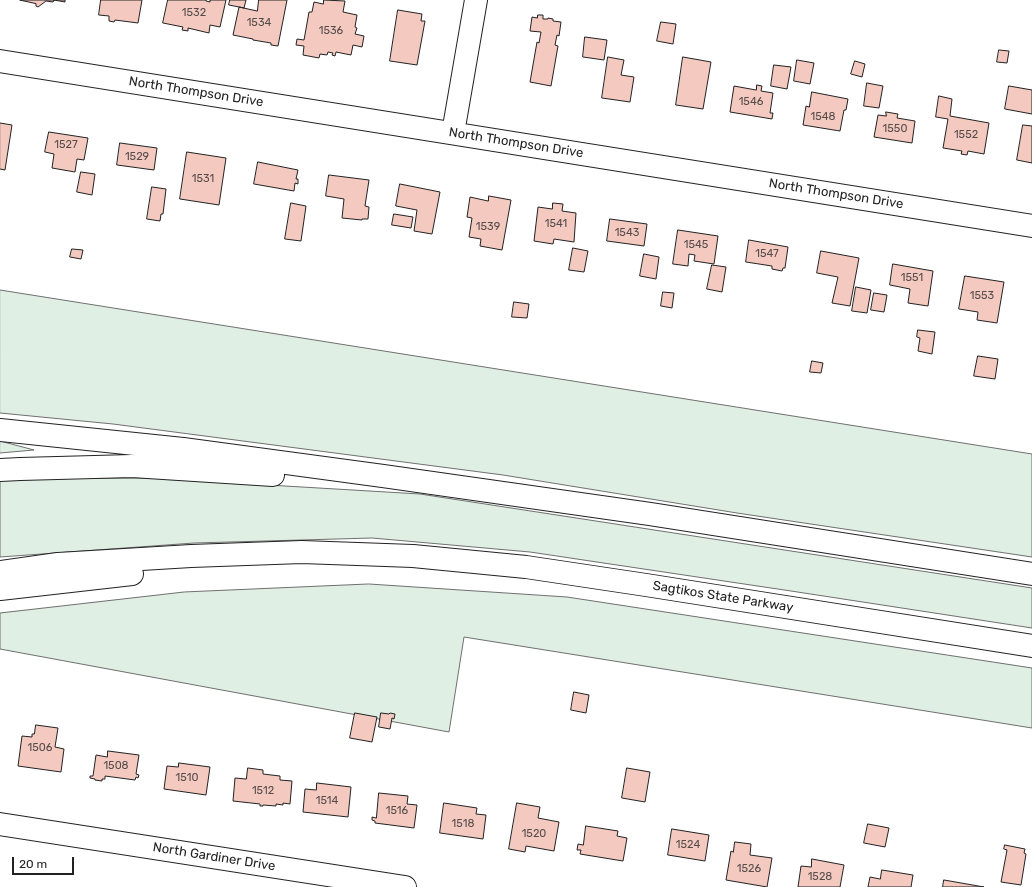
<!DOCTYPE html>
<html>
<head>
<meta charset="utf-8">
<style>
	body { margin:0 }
	#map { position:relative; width:1032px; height:887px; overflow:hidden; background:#fff; font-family:Rubik,sans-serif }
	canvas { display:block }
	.scale { position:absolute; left:12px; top:857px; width:62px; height:18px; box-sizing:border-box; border:2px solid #222; border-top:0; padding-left:5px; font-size:12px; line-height:14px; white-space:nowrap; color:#222; -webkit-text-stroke:3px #fff; paint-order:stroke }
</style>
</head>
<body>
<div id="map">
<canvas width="1032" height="887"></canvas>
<div class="scale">20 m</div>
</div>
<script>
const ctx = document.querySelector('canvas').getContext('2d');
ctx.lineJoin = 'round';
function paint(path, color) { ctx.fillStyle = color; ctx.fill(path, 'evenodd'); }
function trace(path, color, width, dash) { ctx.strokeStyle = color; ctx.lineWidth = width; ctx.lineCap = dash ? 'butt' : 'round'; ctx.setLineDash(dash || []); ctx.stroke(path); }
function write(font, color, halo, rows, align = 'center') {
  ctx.font = font + ' Rubik,sans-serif'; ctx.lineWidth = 3; ctx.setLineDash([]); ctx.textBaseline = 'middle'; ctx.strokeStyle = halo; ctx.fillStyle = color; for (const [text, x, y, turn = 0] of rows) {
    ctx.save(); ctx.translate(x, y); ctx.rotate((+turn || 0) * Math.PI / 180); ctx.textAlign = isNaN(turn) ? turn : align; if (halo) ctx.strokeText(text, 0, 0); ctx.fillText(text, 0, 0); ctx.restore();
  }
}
const green = new Path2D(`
	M0 290 1032 454V557L737 513 503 475 113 424 0 413Z
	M0 441 34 450 0 453Z
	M150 478 420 494 1032 588V628L791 591 530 552 372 538 194 543 0 557V479Z
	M369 584 567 597 1032 668V728L464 637 449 732 0 649V613L184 592Z`);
const building = new Path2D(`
	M20 0H65V2L54 0 53 2 46 1 38 7 36 6V4Z
	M101 0H142L138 23 115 20 114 22 109 21V16L99 15Z
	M168 0H206V1L210 2V0H226L220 27 210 25 209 33 188 28V31L182 30 183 27 163 23Z
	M230 0H246L244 8 229 5Z
	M259 0H287L278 46 271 45V43L253 40V39L233 35 239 7 257 11Z
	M324 0 345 1 343 12 357 15 355 27 357 28 355 34 364 36 362 47 353 45 351 55 336 52 335 56 332 55 333 53 328 52 327 55 320 54 319 58 303 55 304 46 296 45 297 39 304 40 309 12H312L314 2 323 4Z
	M398 10 422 14 421 21H425L417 65 390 61Z
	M538 15H543V19H548V18L553 19V21L561 22 559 36 557 35 555 45 558 46 551 86 530 82 537 42 539 43 541 32 530 31 532 17 537 18Z
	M661 22 676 24 673 44 657 41Z
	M585 37 607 40 604 60 583 57Z
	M999 50 1009 51 1007 63 997 62Z
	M608 57 624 60 621 75 634 77 630 102 602 98Z
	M683 57 711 62 703 109 676 105Z
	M797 60 814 63 810 84 794 81Z
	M855 61 865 64 862 77 851 74Z
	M774 65 791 67 787 89 771 86Z
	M867 83 883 86 879 108 864 106Z
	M757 85 762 86 761 91 773 93 770 113H773L772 119 730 112 734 86 756 90Z
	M1009 86 1032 90V114L1005 109Z
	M812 92 848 99 846 110H844L840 131 803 125 806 106 809 107Z
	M939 96 952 99 950 116 989 123 984 154 968 151 967 155 961 154 962 151 943 148 948 119 936 117Z
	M886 112 898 114 897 118 915 121 912 143 874 137 878 115 886 116Z
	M0 123 12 125 5 170 0 169Z
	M1023 125 1032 126V163L1017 160Z
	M49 132 88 138 84 160 77 159 75 172 52 168 54 154 45 152Z
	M120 143 157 148 154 170 117 165Z
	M187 152 226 158 219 205 180 199Z
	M258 162 298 170 296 179H298V184L295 183 294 191 254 184Z
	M81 172 95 174 92 195 77 192Z
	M329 175 369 180 365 206 369 207 368 219H362V220L342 218 344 199 326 196Z
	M400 184 440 192 432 234 414 231 417 210 396 206Z
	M152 187 166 189 163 214H161L160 221 147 219Z
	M489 196 511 200 502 250 480 246 481 239 469 237 472 218 467 217 470 197 488 201Z
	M291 203 306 206 301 241 285 239Z
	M553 203 563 204 562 211 576 213 574 242 554 239 553 244 534 241 538 207 552 209Z
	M394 214 413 217 411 228 392 225Z
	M610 219 647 224 644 246 607 241Z
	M678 230 718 236 714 264 694 261 695 255 689 254 688 266 673 264Z
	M749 240 788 247 785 268H783L782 271 772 269V266L746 262Z
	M573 248 588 251 584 272 569 270Z
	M72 249 83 250 81 259 70 257Z
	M821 251 859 258 850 306 832 303 838 277 817 273Z
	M644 254 659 257 656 279 640 276Z
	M893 264 933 271 928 306 908 303 910 289 890 285Z
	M712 265 726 267 722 292 707 289Z
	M965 276 1004 282 997 323 977 320 978 312 959 309Z
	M856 287 871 290 867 313 852 311Z
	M663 292 674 293 672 308 661 306Z
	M874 293 887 295 884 312 871 310Z
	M514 302 529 304 527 318 512 317Z
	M918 330 935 332 932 354 918 351 920 338 917 337Z
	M978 356 998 359 995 379 974 376Z
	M812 361 823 363 821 373 810 372Z
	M574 692 589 695 586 713 571 710Z
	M355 713 377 717 372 742 350 738Z
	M381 713 389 714 390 713 395 714 394 719 392 718 390 729 379 727Z
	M36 725 58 728 55 747 64 749 61 772 18 766 22 736 32 737V734H34Z
	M108 751 139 755 136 774 139 775 138 778 136 777 135 780 105 776V779H102V781L95 780V779L90 778V776H93L96 755 107 757Z
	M179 763 210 767 206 795 164 789 167 766 178 767Z
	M248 768 263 770V774L280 776V780L292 781 290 804 283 803V805L276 804V806L263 805V806H260V804L233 801 235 778 246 779Z
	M627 768 650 772 645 802 622 798Z
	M317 783 351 787 348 817 303 812 305 789 316 790Z
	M379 793 408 796 407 804 417 805 414 828 375 823V821L372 820V817L376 818Z
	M444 803 477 808 476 814 486 815 483 839 440 833Z
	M517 803 540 807 538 818 559 822 554 851 526 846 525 852 509 849Z
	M868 824 889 828 885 847 864 843Z
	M586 826 618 831 617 836 627 838 623 861 580 854 581 850H577L578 844 583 845Z
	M672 829 709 835 705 861 668 855Z
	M735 842 751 844 750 855 772 858 767 887 726 880 731 851 733 852Z
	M1005 845 1025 849 1024 853 1026 854 1021 885 1001 882 1007 850 1004 849Z
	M812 859 844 865 840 887H798L801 866 811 867Z
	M882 870 913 875 911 887H868L870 877 880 879Z
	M944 880 984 887H943Z`);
const minor = new Path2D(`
	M0 61 1032 226
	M453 133 476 0
	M0 824 405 887`);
const highway = new Path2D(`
	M0 430 183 449 383 476 650 514 1032 574
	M0 470 20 469 132 466 273 475
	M0 572 58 564 191 556 302 552 413 556 526 567 646 585 1032 646
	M0 589 132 574`);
const numberNames = [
	["1532",194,13],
	["1534",259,23],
	["1536",331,31],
	["1546",751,102],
	["1548",823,117],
	["1550",895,129],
	["1552",966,135],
	["1527",66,145],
	["1529",137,157],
	["1531",203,179],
	["1541",556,224],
	["1539",488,227],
	["1543",627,233],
	["1545",696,245],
	["1547",767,254],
	["1551",912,278],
	["1553",982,296],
	["1506",40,748],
	["1508",116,766],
	["1510",187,778],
	["1512",263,791],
	["1514",327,801],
	["1516",397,811],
	["1518",463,824],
	["1520",534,834],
	["1524",688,845],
	["1526",749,869],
	["1528",820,877]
];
const streetNames = [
	["North Thompson Drive",196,92,9],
	["North Thompson Drive",516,143,9],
	["North Thompson Drive",836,194,9],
	["Sagtikos State Parkway",723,597,9],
	["North Gardiner Drive",214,857,9]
];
paint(green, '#e0efe3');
trace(green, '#6f6f6f', 1);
paint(building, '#f3c9c0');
trace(building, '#222', 1);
trace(minor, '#222', 24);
trace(highway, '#222', 24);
trace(minor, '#fff', 22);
trace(highway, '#fff', 22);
write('11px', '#564c4a', null, numberNames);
write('13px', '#222', '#fff', streetNames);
</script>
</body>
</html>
